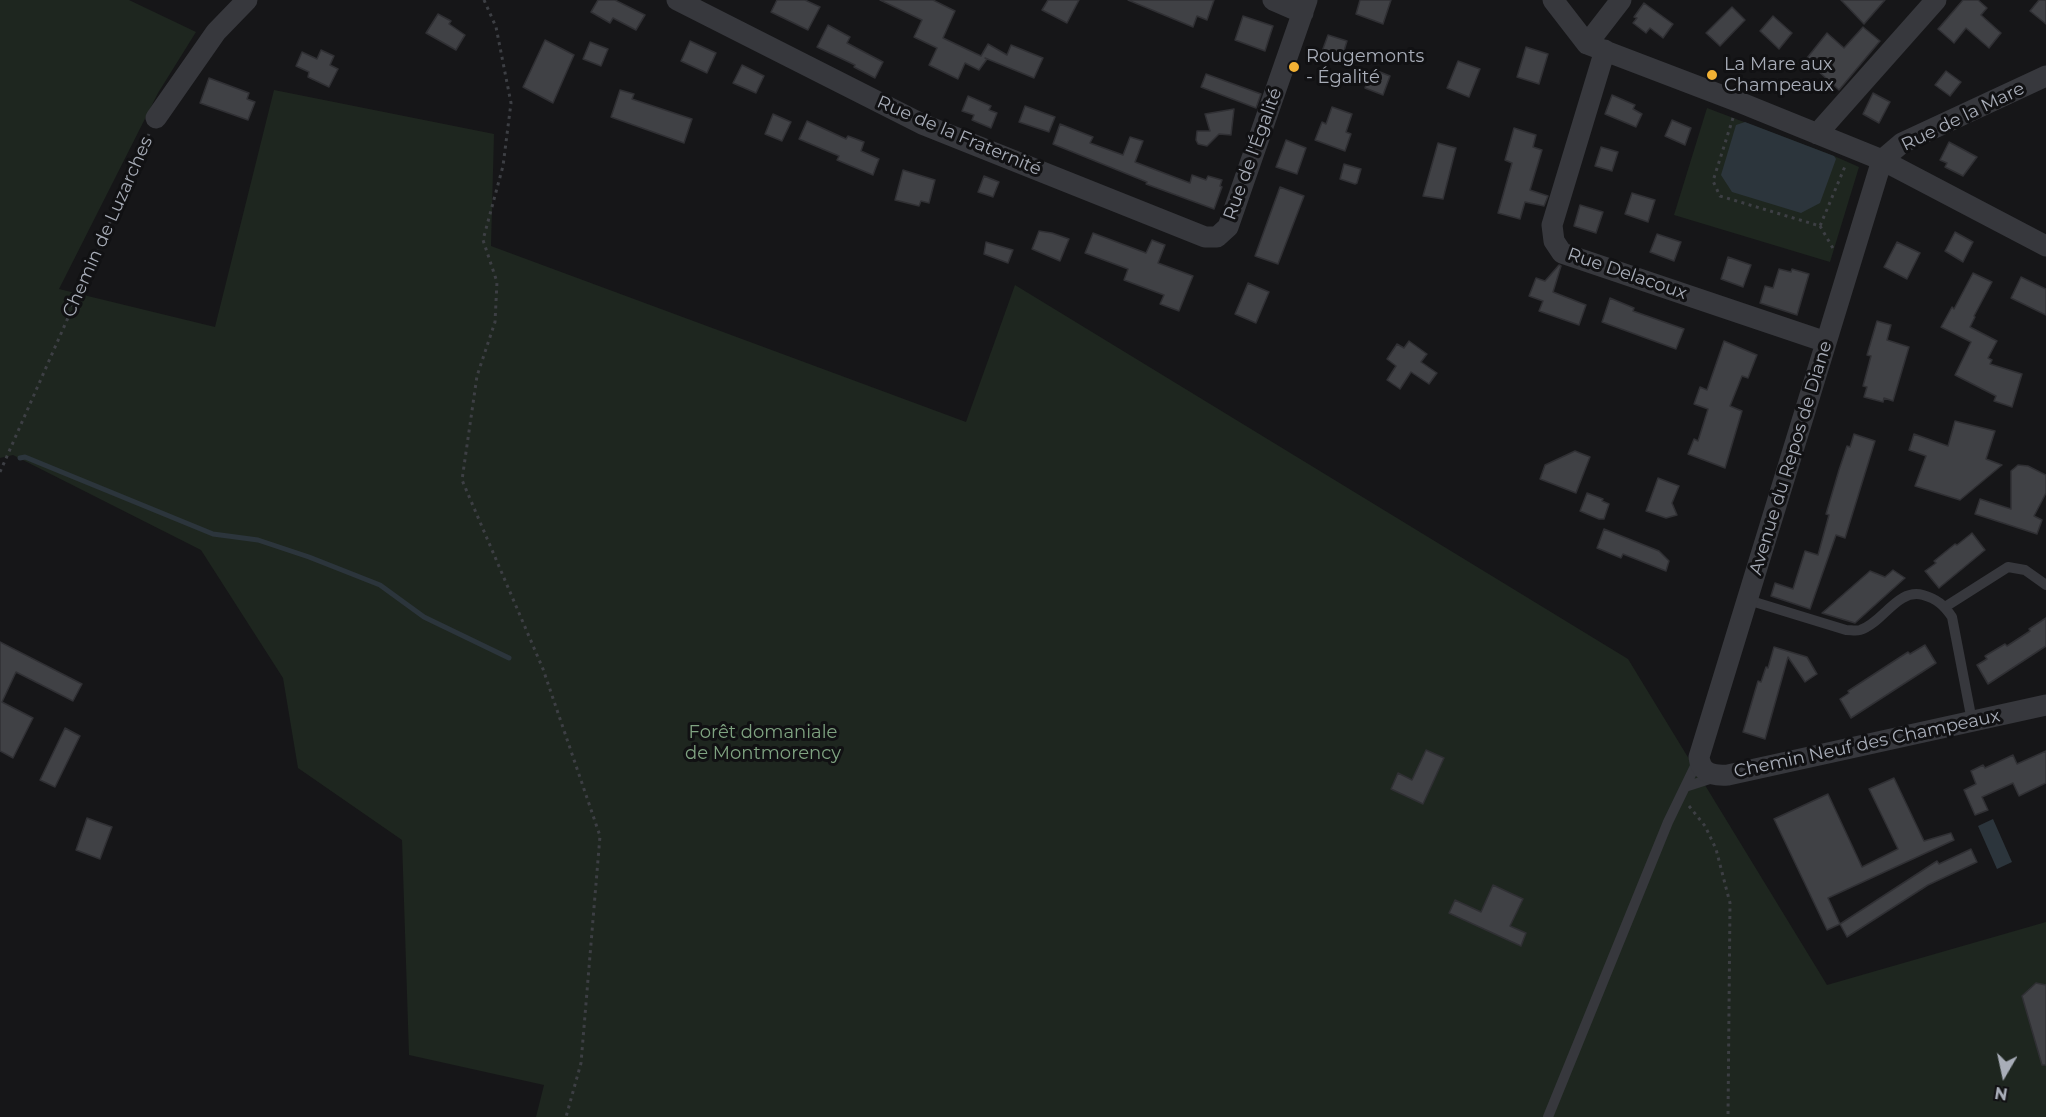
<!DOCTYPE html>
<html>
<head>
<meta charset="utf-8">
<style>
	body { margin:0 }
	#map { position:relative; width:2046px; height:1117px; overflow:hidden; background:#161618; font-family:Montserrat,sans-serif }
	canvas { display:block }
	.north { position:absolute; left:1974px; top:1045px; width:60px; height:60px; -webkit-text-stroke:4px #111113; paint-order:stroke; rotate:189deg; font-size:16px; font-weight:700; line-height:24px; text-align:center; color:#a8adb8 }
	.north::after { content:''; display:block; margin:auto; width:21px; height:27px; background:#a8adb8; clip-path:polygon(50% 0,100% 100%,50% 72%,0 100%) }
</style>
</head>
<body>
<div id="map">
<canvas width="2046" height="1117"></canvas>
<div class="north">N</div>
</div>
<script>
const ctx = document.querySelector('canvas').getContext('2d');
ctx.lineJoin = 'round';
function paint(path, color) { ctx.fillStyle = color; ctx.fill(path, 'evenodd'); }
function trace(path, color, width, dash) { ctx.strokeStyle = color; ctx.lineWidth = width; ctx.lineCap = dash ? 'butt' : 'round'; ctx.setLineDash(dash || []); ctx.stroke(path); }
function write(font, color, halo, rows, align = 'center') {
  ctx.font = font + ' Montserrat,sans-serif'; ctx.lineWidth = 6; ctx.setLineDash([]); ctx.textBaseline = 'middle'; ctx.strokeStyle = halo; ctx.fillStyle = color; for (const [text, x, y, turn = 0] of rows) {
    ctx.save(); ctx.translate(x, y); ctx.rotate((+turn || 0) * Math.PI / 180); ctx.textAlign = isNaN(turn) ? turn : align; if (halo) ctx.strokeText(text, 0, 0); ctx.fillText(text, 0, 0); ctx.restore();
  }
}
const green = new Path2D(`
	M0 0H129L196 32 158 93 59 289 215 327 274 90 494 134 491 246 966 422 1015 285 1628 659 1827 985 2046 922V1117H536L544 1085 409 1055 402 840 298 768 283 678 201 550 13 455 0 458Z
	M1707 108 1834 156 1859 167 1830 262 1674 215Z`);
const water = new Path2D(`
	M1745 122 1834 156 1836 159 1820 203 1801 213 1732 192 1721 175 1736 125Z
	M1993 819 2012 862 1997 869 1978 826Z`);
const stream = new Path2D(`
	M20 458 25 457 213 534 258 540 309 557 380 585 424 617 509 658`);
const building = new Path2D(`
	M598 0H615L645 15 636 30 613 18 610 23 591 12Z
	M777 0H805L820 7 808 30 771 12Z
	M880 0H933L955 11 943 38 981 56 988 44 1007 55 1011 45 1043 58 1034 78 985 58 987 59 979 70 965 63 958 79 929 65 937 48 914 37 922 20Z
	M1048 0H1079L1067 23 1042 10Z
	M1128 0H1214L1207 20 1197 16 1193 27Z
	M1360 0H1391L1383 24 1356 14Z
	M1841 0H1885L1864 24Z
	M1963 0H1978L1987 8 1981 15 2001 33 1989 48 1966 28 1954 43 1938 29Z
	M2039 0H2046V24L2030 11Z
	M1644 3 1673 24 1663 38 1650 28 1646 33 1633 23 1637 18 1634 17Z
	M1732 7 1745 20 1720 46 1706 33Z
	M438 14 451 21 449 24 465 35 456 50 426 33Z
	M1243 16 1273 26 1265 51 1235 40Z
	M1773 16 1792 33 1779 49 1760 31Z
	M828 25 850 37 847 43 883 62 875 78 854 67 855 65 817 47Z
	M1863 27 1880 41 1839 90 1817 70 1815 72 1803 63 1827 33 1844 48Z
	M1328 35 1347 41 1340 64 1320 57Z
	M545 40 574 55 553 103 523 87Z
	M690 41 716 53 707 73 681 61Z
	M590 42 608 49 601 66 583 59Z
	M1526 47 1548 54 1539 84 1517 77Z
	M321 50 334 56 330 65 338 69 329 87 308 77 309 72 296 66 302 52 317 59Z
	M1458 61 1480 69 1469 97 1447 88Z
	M742 65 764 76 756 93 733 83Z
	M1375 70 1390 76 1383 95 1365 88 1369 76 1372 77Z
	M1946 71 1961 82 1950 96 1935 85Z
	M1206 74 1261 94 1256 108 1201 87Z
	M209 78 249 93 247 99 255 102 248 120 200 103Z
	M620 90 634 94 632 99 692 119 684 143 611 117Z
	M1873 93 1890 102 1879 123 1863 114Z
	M1612 95 1635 105 1633 109 1642 114 1636 127 1605 114Z
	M968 96 991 106 989 110 997 113 991 128 972 120 974 115 962 111Z
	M1025 106 1055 117 1049 132 1019 122Z
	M1332 107 1352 114 1346 132 1351 134 1345 151 1315 140 1322 122 1326 124Z
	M1234 109 1231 135 1219 134 1207 146 1198 144 1196 140 1197 131H1210L1205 114Z
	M773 114 791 122 782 141 765 134Z
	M1672 120 1691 128 1685 145 1665 136Z
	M807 121 846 139 848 136 864 142 861 151 879 159 873 175 837 160 839 156 799 139Z
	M1060 124 1093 137 1090 143 1123 155 1130 137 1143 141 1135 162 1190 183 1192 175 1206 180 1208 176 1222 180 1220 186 1222 187 1214 209 1146 184 1147 182 1053 144Z
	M1514 128 1536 135 1533 147 1542 150 1530 190 1548 196 1544 206 1525 202 1520 219 1498 213 1512 163 1505 160Z
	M1286 140 1306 148 1297 174 1276 167Z
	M1949 142 1977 157 1963 176 1945 167 1947 163 1940 160Z
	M1438 143 1456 148 1443 199 1423 196Z
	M1601 147 1618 152 1612 171 1595 166Z
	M1344 164 1361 169 1357 183 1355 184 1340 179Z
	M903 170 935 180 929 203 921 201 919 206 895 200Z
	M984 176 999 182 993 197 978 192Z
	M1280 187 1304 196 1278 264 1255 256Z
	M1632 193 1655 200 1648 222 1625 214Z
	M1580 205 1603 212 1596 233 1574 226Z
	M1039 231 1052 233 1069 239 1060 261 1032 249Z
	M1955 232 1973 242 1963 262 1945 251Z
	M1093 233 1146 253 1152 240 1165 245 1158 263 1193 276 1179 311 1160 304 1164 295 1124 280 1128 269 1085 253Z
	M1657 234 1681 242 1674 261 1650 252Z
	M986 242 1013 250 1008 263 984 254Z
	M1897 242 1920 253 1907 279 1884 267Z
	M1728 257 1751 265 1743 287 1721 279Z
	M1559 265 1561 266 1553 292 1586 305 1579 325 1539 311 1543 301 1529 296 1536 278 1545 281Z
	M1779 269 1791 272 1792 269 1809 274 1797 315 1760 303 1765 286 1773 288Z
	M1973 273 1992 282 1974 316 1975 317 1970 327 1997 341 1988 358 1992 360 1990 364 2022 374 2012 407 1994 401 1996 396 1955 375 1971 342 1941 327 1952 307 1954 309Z
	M2021 277 2046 289V315L2011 298Z
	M1248 283 1269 292 1256 323 1235 314Z
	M1610 298 1634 308 1633 311 1684 329 1676 349 1602 322Z
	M1877 321 1891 325 1887 340 1909 347 1893 401 1884 398 1883 402 1864 397 1867 387 1863 386 1871 356 1867 355Z
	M1409 341 1427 354 1421 362 1437 373 1429 384 1411 372 1400 389 1387 380 1396 366 1387 359 1397 344 1404 348Z
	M1724 341 1757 355 1748 378 1742 376 1730 406 1742 411 1725 468 1688 454 1694 439 1698 441 1708 409 1694 404 1700 387 1707 390Z
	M1955 421 1995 431 1986 459 2002 465 1960 500 1915 486 1926 456 1909 450 1914 434 1948 446Z
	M1854 434 1875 441 1845 538 1836 535 1810 609 1771 596 1775 583 1793 589 1805 551 1818 555 1829 515 1826 514 1839 470 1847 446 1850 447Z
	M1575 451 1590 457 1576 493 1540 479 1545 465Z
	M2018 465 2028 466 2046 475V493L2034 516 2042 520 2037 534 1975 514 1980 499 2011 509V471Z
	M1658 478 1679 486 1672 503 1677 515 1666 518 1646 511Z
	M1587 493 1603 499 1602 501 1609 504 1604 519H1599L1580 511Z
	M1604 529 1659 551 1669 561 1666 571 1623 554 1621 558 1597 548Z
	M1972 533 1985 550 1939 588 1925 571 1936 563 1934 561 1955 544 1957 545Z
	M1893 570 1905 578 1855 623 1822 613 1870 571 1885 577Z
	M2046 618V646L1988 684 1977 665 1987 659 1985 656 2005 644 2007 646 2030 631 2029 629Z
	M0 642 82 684 73 701 16 672 2 702 33 718 13 758 0 751Z
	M1925 645 1936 663 1851 718 1840 699 1849 693 1848 691 1908 652 1910 654Z
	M1774 647 1807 657 1817 674 1805 682 1788 657 1765 739 1743 732 1758 681 1761 682 1766 667 1768 668Z
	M65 728 80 736 55 787 40 780Z
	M1426 750 1444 758 1423 804 1391 789 1398 773 1412 780Z
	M2046 751V783L2019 796 2013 783 1982 797 1988 810 1975 815 1964 790 1976 784 1971 771 1983 765 1985 768 2013 755 2017 764Z
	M1894 778 1924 841 1951 833 1954 840 1828 898 1840 924 1827 930 1774 819 1828 794 1862 867 1898 849 1869 789Z
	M87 818 112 827 100 859 76 850Z
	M1971 849 1977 862 1928 885 1847 937 1840 924 1937 861 1939 864Z
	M1493 885 1523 899 1510 926 1526 933 1521 946 1449 913 1455 900 1481 912Z
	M2036 983 2046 985V1065H2042L2022 996Z`);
const path = new Path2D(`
	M484 0 496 27 511 103 503 166 483 240 497 282 495 322 477 376 462 480 543 669 600 836 581 1063 566 1117
	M1733 118 1713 181 1720 196 1820 226 1846 164
	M1820 226 1834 250
	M0 472 149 134
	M1689 806 1705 826 1716 849 1730 903 1728 1117`);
const lane = new Path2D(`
	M1748 600 1846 630C1851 630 1856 631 1860 630 1883 623 1897 588 1923 595 1937 599 1944 605 1952 617L1972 721
	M1945 607 2008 567 2025 570 2046 585
	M1685 787 1716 777
	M1548 1117 1668 822 1698 760`);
const street = new Path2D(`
	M677 0 922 124 1205 237H1217L1228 227 1307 0
	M1273 0 1303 13
	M1553 0 1587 44 1739 102 1882 160 2046 246
	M1587 44 1621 0
	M1605 50 1552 225 1554 241 1562 253 1826 342
	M2046 76 1902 143 1882 160 1699 757C1701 774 1713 776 1728 775L2046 705
	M156 118 216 32 247 0
	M1817 134 1936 0`);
const markers = [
	[1294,67,6,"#f2b134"],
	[1712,75,6,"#f2b134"]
];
const poiNames = [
	["Rougemonts",1306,57],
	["- Égalité",1306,78],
	["La Mare aux",1724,65],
	["Champeaux",1724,86]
];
const streetNames = [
	["Rue de la Mare",1963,117,-26],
	["Rue de la Fraternité",959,136,23],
	["Rue de l'Égalité",1253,154,-70],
	["Chemin de Luzarches",108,227,-66],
	["Rue Delacoux",1627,274,19],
	["Avenue du Repos de Diane",1791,458,-73],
	["Chemin Neuf des Champeaux",1867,744,-12]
];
const parkNames = [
	["Forêt domaniale",763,733],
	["de Montmorency",763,754]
];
paint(green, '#1e261f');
paint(water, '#2c353c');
trace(stream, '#2c353c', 5);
paint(building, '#404145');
trace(building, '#303034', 1.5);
trace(path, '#3d3f44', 3, [3, 4.5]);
trace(lane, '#37383d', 10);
trace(street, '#37383d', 21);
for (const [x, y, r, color] of markers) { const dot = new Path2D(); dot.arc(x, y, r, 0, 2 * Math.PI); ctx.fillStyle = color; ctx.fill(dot); trace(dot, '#111113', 2); }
write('18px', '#a8adb8', '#111113', poiNames, 'left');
write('18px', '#a8adb8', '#111113', streetNames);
write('18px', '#7fa381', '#111113', parkNames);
</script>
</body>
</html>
